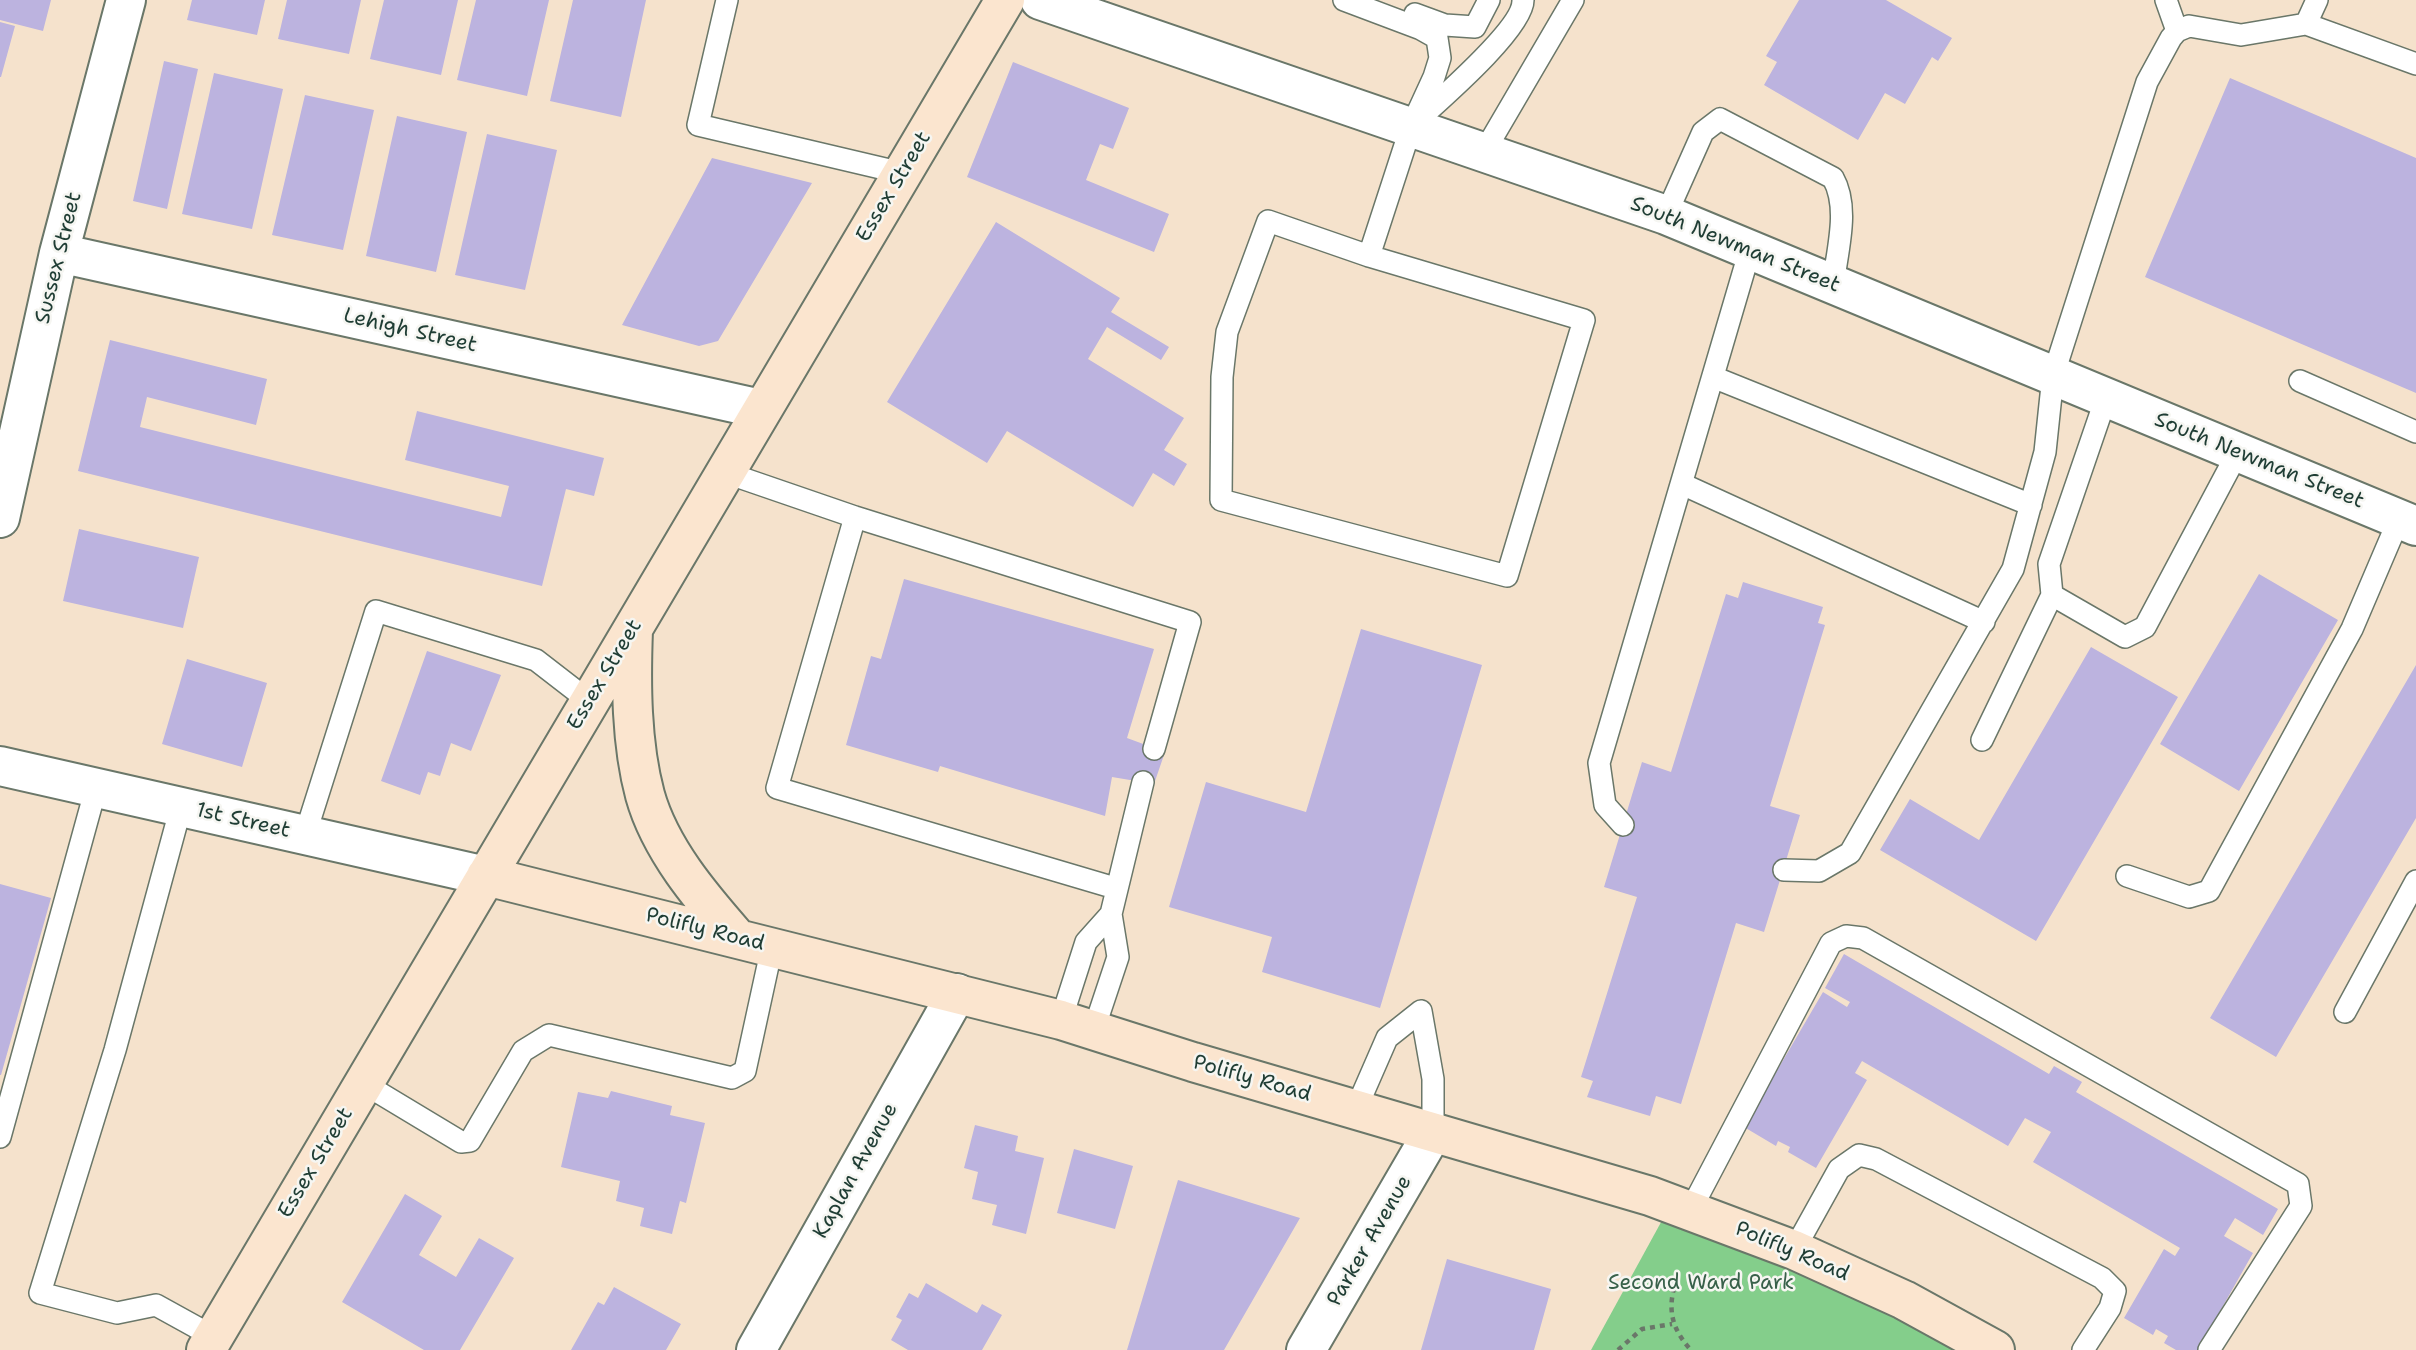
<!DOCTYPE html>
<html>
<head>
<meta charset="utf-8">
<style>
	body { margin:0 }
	canvas { display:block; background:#f5e2cc }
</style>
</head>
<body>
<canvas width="2416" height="1350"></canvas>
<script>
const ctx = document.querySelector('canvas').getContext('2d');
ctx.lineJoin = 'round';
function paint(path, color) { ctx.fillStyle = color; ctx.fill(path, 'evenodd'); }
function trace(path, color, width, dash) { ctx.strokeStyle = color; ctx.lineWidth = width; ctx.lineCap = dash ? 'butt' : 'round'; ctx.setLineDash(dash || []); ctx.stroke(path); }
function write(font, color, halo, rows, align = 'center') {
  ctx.font = font + ' "Shantell Sans",sans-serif'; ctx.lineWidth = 5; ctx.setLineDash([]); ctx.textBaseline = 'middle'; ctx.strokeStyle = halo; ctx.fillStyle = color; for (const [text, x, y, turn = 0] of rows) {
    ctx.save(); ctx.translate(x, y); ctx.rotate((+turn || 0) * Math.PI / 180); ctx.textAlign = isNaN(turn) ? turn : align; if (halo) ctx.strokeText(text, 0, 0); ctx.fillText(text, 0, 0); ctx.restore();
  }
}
const green = new Path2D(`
	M1671 1204 1995 1350H1591Z`);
const building = new Path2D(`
	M0 0H51L43 31 0 20Z
	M192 0H265L257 35 187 20Z
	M287 0H361L349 54 278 39Z
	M384 0H458L441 75 370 59Z
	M476 0H549L527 96 457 80Z
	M573 0H646L621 117 550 101Z
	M1799 0H1886L1952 38 1938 61 1932 57 1905 104 1885 93 1858 140 1764 85 1777 62 1766 56Z
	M0 22 15 26 1 77H0Z
	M164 61 198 69 167 209 133 201Z
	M1013 62 1129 108 1113 149 1100 144 1086 180 1169 214 1154 252 967 177Z
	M214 73 283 89 252 229 182 214Z
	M2230 78 2416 158V393L2145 277Z
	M305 95 374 110 343 250 272 235Z
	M397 116 467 132 436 272 366 256Z
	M487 134 557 150 525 290 455 275Z
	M712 158 812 183 718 341 699 346 622 325Z
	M996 222 1120 298 1111 312 1169 347 1161 360 1107 327 1088 359 1184 418 1164 450 1187 464 1174 486 1153 473 1133 507 1007 431 987 463 887 402Z
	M110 340 267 379 256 425 147 397 140 427 501 517 509 486 405 460 417 411 604 458 594 496 566 489 542 586 78 471Z
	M79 529 199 557 183 628 63 601Z
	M2259 574 2338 620 2239 791 2160 744Z
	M904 579 1154 649 1127 738 1165 752 1154 784 1112 777 1105 816 940 766 938 772 846 745 871 656 881 659Z
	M1743 582 1823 607 1818 623 1825 625 1770 806 1800 815 1764 932 1736 923 1681 1104 1656 1096 1650 1116 1587 1097 1593 1081 1581 1077 1637 897 1604 887 1642 762 1671 772 1726 594 1738 598Z
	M1361 629 1482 665 1380 1008 1262 972 1272 937 1169 907 1206 782 1306 812Z
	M2091 647 2178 697 2036 941 1880 850 1910 799 1979 840Z
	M427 651 501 675 471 751 451 743 440 776 428 772 420 795 381 781Z
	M187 659 267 683 242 767 162 744Z
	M2416 665V818L2276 1057 2210 1018Z
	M0 884 51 898 1 1075H0Z
	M1844 954 2049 1074 2054 1066 2082 1082 2076 1092 2278 1209 2263 1235 2235 1218 2224 1236 2253 1253 2198 1350H2176L2164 1343 2168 1336 2156 1329 2153 1335 2124 1318 2164 1249 2175 1256 2180 1248 2033 1162 2051 1132 2025 1118 2008 1146 1862 1061 1855 1073 1867 1080 1816 1168 1788 1152 1790 1147 1778 1141 1776 1146 1744 1127 1823 992 1847 1007 1850 1002 1825 988Z
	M611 1091 672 1106 670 1115 705 1123 686 1203 680 1201 672 1234 640 1226 644 1208 616 1201 620 1181 561 1167 578 1092 608 1098Z
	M975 1125 1018 1136 1015 1151 1044 1158 1026 1234 992 1225 997 1205 972 1199 978 1172 964 1168Z
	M1074 1149 1133 1166 1115 1229 1057 1213Z
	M1178 1180 1300 1218 1224 1350H1127Z
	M405 1194 442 1216 419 1255 456 1277 479 1238 514 1258 460 1350H424L342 1302Z
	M1447 1259 1551 1289 1534 1350H1421Z
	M926 1283 977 1313 982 1304 1002 1315 982 1350H908L891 1340 902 1320 896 1317 909 1293 918 1298Z
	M614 1287 681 1324 666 1350H571L598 1302 604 1305Z`);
const path = new Path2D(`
	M1677 1278C1667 1307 1670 1327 1691 1350
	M1618 1350 1642 1329 1672 1324`);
const service = new Path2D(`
	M727 0 698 125 902 173
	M1344 0 1421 29 1437 38 1440 58 1434 77 1411 127 1369 256
	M2166 0 2177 31
	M1415 14 1445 25 1475 27 1489 0
	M2306 24 2317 0
	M1420 118C1442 98 1524 27 1523 0
	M1484 152 1573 0
	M1666 215 1703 132 1720 119 1833 178C1850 208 1837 251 1833 285
	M1268 221 1369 256 1584 320 1507 576 1221 500 1222 377 1227 332Z
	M1713 377 2031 505
	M2300 381 2416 432
	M724 472 855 517 1190 622 1154 749
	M1682 484 1984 622
	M855 517 777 788 1115 888
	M2052 595 2049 564 2106 398
	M1982 740 2052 595 2125 637 2145 627 2238 452
	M181 807 115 1050 40 1293 117 1313 156 1305 214 1337
	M1623 825 1605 805 1599 763 1750 250
	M305 835 376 611 536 660 589 701
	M1784 870 1819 871 1850 853 2013 569 2045 452 2053 376 2147 82 2171 38 2177 31 2189 26 2241 35 2306 24 2416 64
	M2127 876 2189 897 2209 891 2352 629 2399 519
	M2345 1012 2416 881
	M1061 1020 1086 942 1111 914
	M1094 1029 1118 957 1111 914 1143 782
	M363 1083 461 1142 470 1141 523 1051 549 1035 732 1078 745 1071 772 947
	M1356 1109 1387 1038 1421 1011 1433 1079V1132
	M0 1137 96 788
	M1690 1211 1831 943 1846 936 1863 938 2298 1184 2301 1206 2209 1350
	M1794 1250 1839 1169 1859 1155 1876 1159 2102 1278 2115 1291 2110 1308 2083 1350`);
const minor = new Path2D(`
	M1040 0 1666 215 2416 526
	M59 253 761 409
	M0 518 59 253 126 0
	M756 1350 957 993
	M1306 1350 1433 1132`);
const tertiary = new Path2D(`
	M0 766 486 876`);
const secondary = new Path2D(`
	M633 630C631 683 631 743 645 795 660 849 701 897 737 938
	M486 876 1061 1020 1193 1062 1650 1196 1794 1250 1904 1300 1995 1350
	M206 1350 1005 0`);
const streetNames = [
	["Essex Street",894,187,-59],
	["South Newman Street",1735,245,22],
	["Sussex Street",59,258,-76],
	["Lehigh Street",410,331,13],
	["South Newman Street",2259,461,22],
	["Essex Street",605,675,-59],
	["1st Street",243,821,13],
	["Polifly Road",705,930,14],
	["Polifly Road",1252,1079,16],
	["Essex Street",316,1163,-59],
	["Kaplan Avenue",856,1171,-61],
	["Parker Avenue",1370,1241,-60],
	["Polifly Road",1792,1252,23]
];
const parkNames = [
	["Second Ward Park",1701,1284]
];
paint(green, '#84ce8b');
paint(building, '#bcb3df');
trace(service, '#6a7769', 24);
trace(minor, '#6a7769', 42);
trace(tertiary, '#6a7769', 42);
trace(secondary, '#6a7769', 42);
trace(path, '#6a7769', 4.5, [5, 5]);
trace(service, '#fff', 21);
trace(minor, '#fff', 38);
trace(tertiary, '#fff', 38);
trace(secondary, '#fbe5cf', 38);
write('21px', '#1f3d34', '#f6f6f2', streetNames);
write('21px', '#38614a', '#f6f6f2', parkNames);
</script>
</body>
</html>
